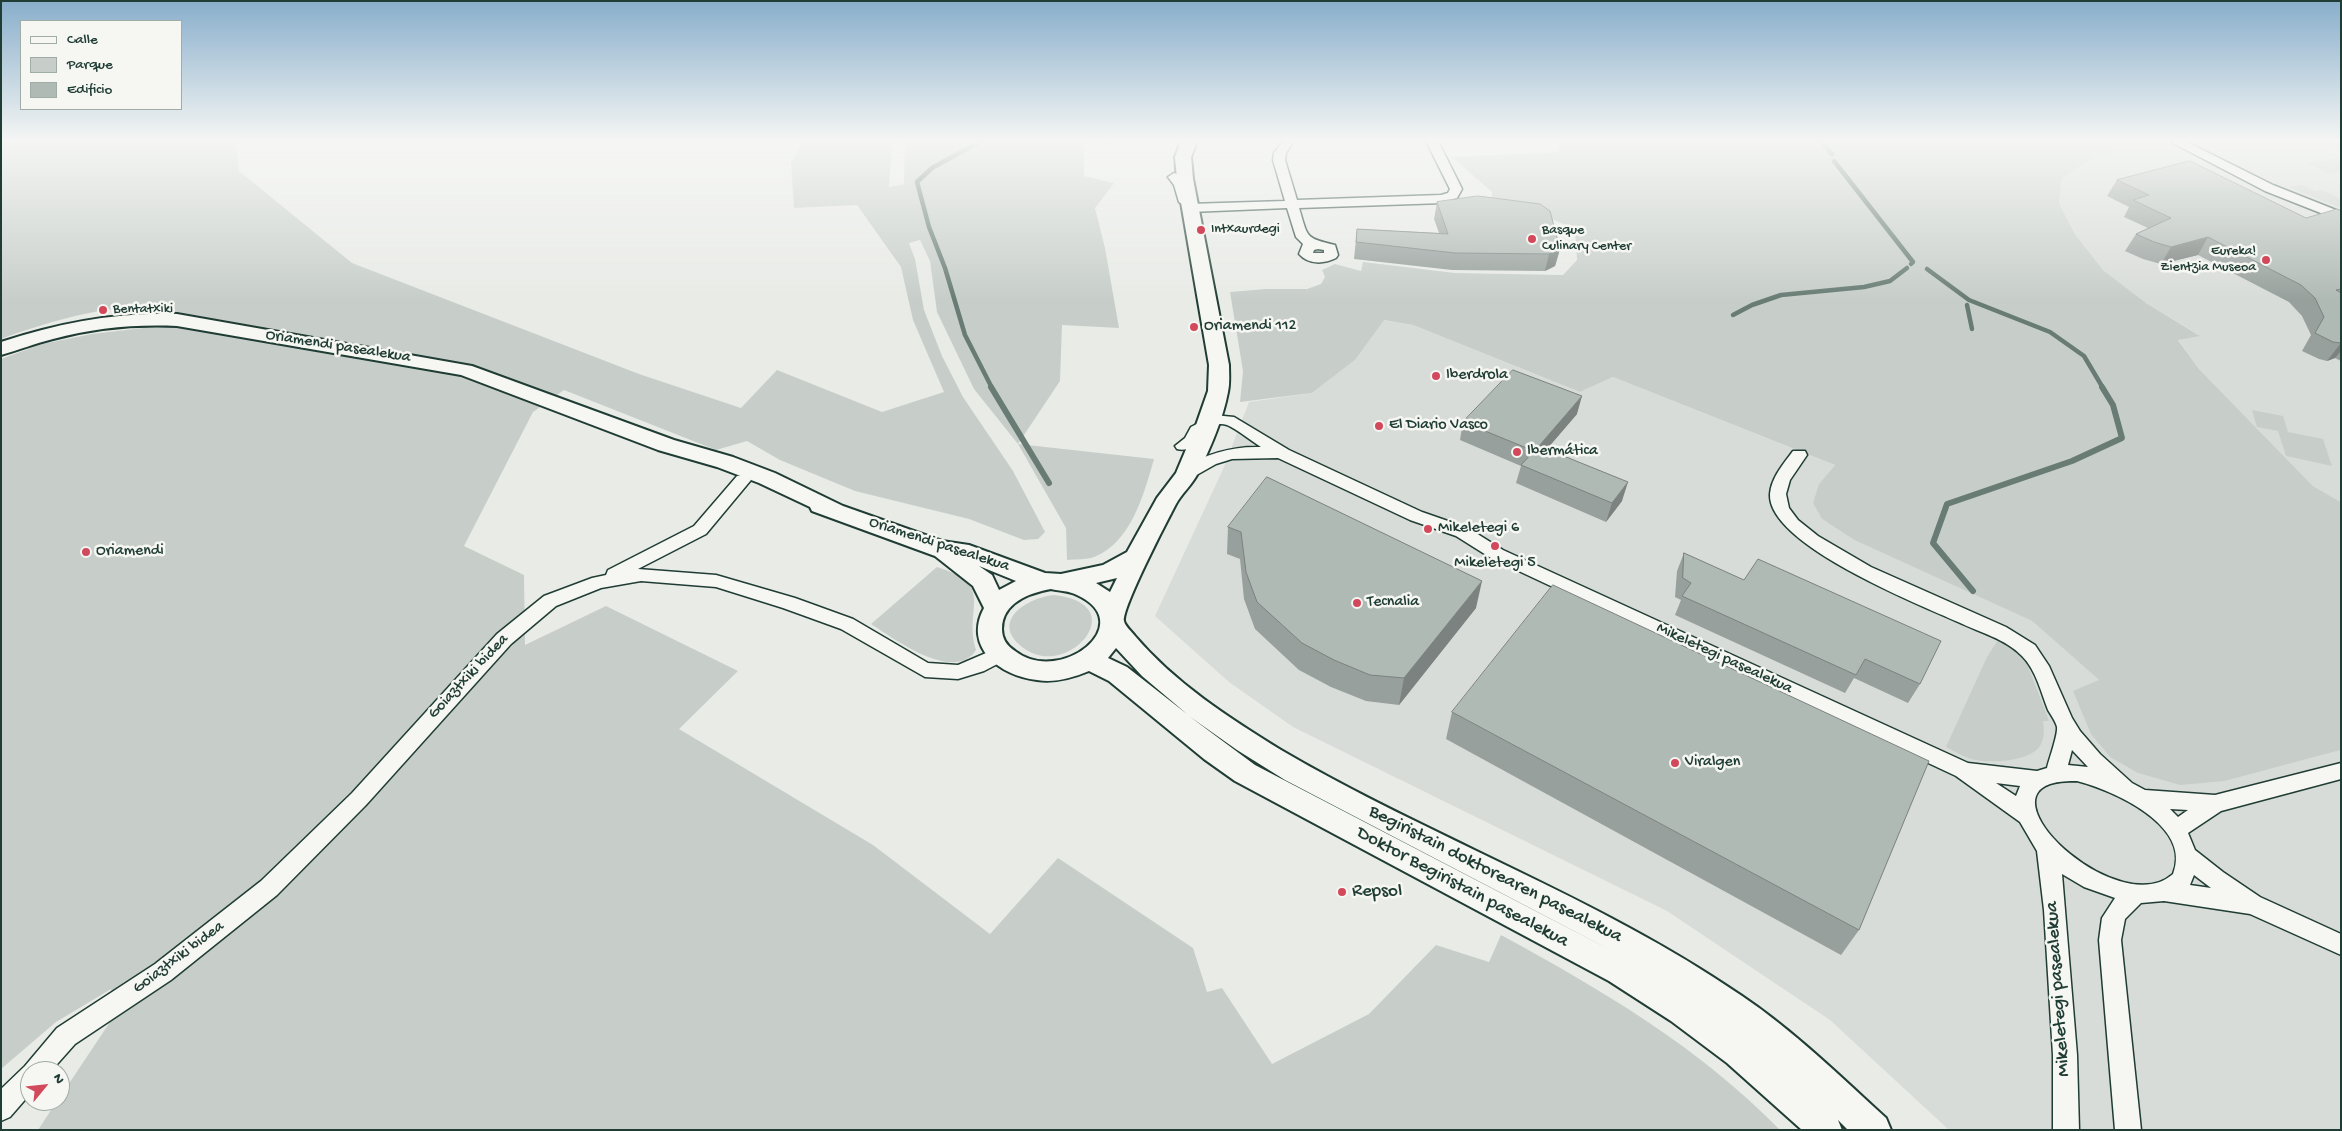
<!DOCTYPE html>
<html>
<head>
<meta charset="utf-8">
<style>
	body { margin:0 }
	#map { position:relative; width:2342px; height:1131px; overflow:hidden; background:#e9ebe7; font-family:"Gochi Hand",sans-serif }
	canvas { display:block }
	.frame { position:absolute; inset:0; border:2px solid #1f3d34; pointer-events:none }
	.legend { position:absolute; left:20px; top:20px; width:162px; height:90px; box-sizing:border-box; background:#f6f6f2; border:1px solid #a0aca6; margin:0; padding:6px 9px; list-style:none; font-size:15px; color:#1f3d34 }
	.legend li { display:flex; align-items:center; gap:10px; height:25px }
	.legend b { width:25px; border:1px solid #a0aca6 }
	.north { position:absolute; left:20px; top:1061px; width:50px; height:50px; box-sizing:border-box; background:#f6f6f2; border:1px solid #a0aca6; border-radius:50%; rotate:62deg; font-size:14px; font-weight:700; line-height:20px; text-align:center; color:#1f3d34 }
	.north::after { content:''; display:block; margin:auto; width:18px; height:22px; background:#d1495b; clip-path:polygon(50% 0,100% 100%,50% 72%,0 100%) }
</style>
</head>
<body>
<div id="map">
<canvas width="2342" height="1131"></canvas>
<div class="frame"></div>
<ul class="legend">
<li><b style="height:6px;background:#f6f6f2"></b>Calle</li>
<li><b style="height:14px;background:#c7cec9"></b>Parque</li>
<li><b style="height:14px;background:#b0bab5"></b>Edificio</li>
</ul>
<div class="north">N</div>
</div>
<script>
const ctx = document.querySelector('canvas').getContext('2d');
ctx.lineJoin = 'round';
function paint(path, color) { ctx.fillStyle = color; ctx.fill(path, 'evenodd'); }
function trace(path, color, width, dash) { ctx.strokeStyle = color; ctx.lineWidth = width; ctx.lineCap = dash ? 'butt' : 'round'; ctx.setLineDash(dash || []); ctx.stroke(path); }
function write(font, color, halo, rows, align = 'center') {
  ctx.font = font + ' "Gochi Hand",sans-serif'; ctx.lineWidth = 5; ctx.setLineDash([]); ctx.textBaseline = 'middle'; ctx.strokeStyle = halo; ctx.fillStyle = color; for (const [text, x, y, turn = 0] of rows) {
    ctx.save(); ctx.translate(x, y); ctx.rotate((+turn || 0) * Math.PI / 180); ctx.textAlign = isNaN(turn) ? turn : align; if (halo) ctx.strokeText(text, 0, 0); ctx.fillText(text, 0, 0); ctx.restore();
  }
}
const built = new Path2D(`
	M2154 141H2341V502L2313 486 2199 369 2178 339 2199 335 2146 303 2103 270 2075 234 2059 203 2062 179 2079 165 2111 150Z
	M1383 320 1413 325 1580 392 1613 377 1835 465 1819 484 1822 519 1854 540 2032 621 2099 680 2225 781 2341 750V1130H1949L1830 1020 1667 911 1293 727 1229 682 1155 616 1224 467 1249 402 1312 393 1355 360Z`);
const green = new Path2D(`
	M1 141H236L239 171 352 263 639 374 741 408 777 370 882 412 944 392 913 320 901 267 857 205 794 208 791 163 803 141H892L889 187 904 184 905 141H1114L1084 143V176L1114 183 1095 208 1105 248 1119 328 1062 325 1060 381 1018 444 1154 459C1144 494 1131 543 1094 557 1086 560 1075 559 1067 560L1066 528 1018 444 974 389 937 312 930 261 920 240 909 243 915 259 924 310 942 356 963 397 1013 471 1045 532 1038 539 1024 540 969 519 855 491 780 460 747 441 716 450 564 390 533 412 464 546 524 575 525 645 606 606 738 671 679 729 873 845 990 934 1058 858 1193 948 1207 992 1222 988 1272 1064 1369 1014 1436 945 1489 962 1501 935C1602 990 1699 1047 1780 1130H38L57 1101H60V1097L116 1013 111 989 56 1022 1 1069V359L42 344 92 334 143 328 165 306C110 304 53 320 1 339Z
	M1561 141H2154C2117 149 2092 154 2062 179L2059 203 2075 234 2103 270 2146 303 2200 336 2178 340 2199 369 2313 486 2341 502V750L2225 781 2180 785 2138 773 2110 757 2091 734 2073 691 2099 680 2032 621 1854 540 1822 519 1813 503 1819 484 1835 465 1613 377 1580 392 1413 325 1384 320 1355 360 1312 393 1240 402 1243 371 1230 292 1266 289H1307L1321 284 1325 277 1322 270 1335 264 1361 271 1363 262 1455 273 1563 275 1577 260 1575 229 1540 214 1492 209V192L1452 157 1558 152Z
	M2341 158V172L2329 174 2307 163Z
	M2302 185 2315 191 2322 190 2341 199V208L2288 187Z
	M2252 410 2283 416 2288 432 2323 439 2332 466 2286 456 2278 431 2257 427Z
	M937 567C997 586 963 607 976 650 954 684 893 638 871 624Z
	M1053 595C1135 603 1069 680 1025 649 989 624 1023 599 1053 595Z
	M1998 640 2013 649 2026 661 2049 721H2043C2044 729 2045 736 2041 744 2033 762 1988 764 1971 759 1962 756 1954 751 1946 747L1987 657Z`);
const streamFar1 = new Path2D(`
	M981 141 932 168 917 182 929 227 945 268 965 335 992 388
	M1821 141 1832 154
	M1834 161 1913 262 1911 264
	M1927 269 1969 300 2050 332 2084 356 2103 388
	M1967 305 1972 329
	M1733 315 1752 305 1781 295 1864 287 1890 281 1907 268`);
const stream = new Path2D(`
	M991 387 1049 483
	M1973 591 1933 543 1947 504 2072 461 2122 438 2113 405 2102 387`);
const street = new Path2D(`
	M1283 141H1294L1286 153 1285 160 1297 200 1441 195 1448 193 1450 189 1426 141H1438L1462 189 1457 198 1443 203 1299 208C1308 237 1304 238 1335 245L1338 255 1336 258C1324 264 1309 265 1299 254L1303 244 1296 237 1287 208 1190 212 1186 211 1184 208 1185 206 1179 202 1174 185 1168 177 1174 173C1186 177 1188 191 1191 202L1189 204 1285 201 1273 160 1274 153ZM1318 249 1324 250V253H1313L1314 250Z
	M2185 141 2273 185 2341 212V221L2265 191 2171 142Z
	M1214 415 1234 417 1289 450 1422 512 1468 528 1503 550 1968 763 2037 771 2047 768C2049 759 2058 735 2057 727 2056 722 2051 715 2048 710 2041 692 2036 670 2022 656 2006 639 1979 632 1958 622 1918 604 1767 544 1770 494 1771 478 1784 463 1793 451H1805L1807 455 1790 480 1786 494 1789 508 1798 520 1818 536 1871 567 2006 627 2035 645 2049 666 2072 718 2080 731 2100 754 2132 783 2145 790 2215 795 2341 763V779L2221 811 2188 833 2195 850 2223 872 2260 897 2341 934V955L2250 914 2164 901 2141 903 2125 919 2121 940 2141 1130H2115L2099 940 2102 918 2115 898 2084 887 2062 874 2077 1055 2079 1130H2053V1055L2044 910 2037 851 2020 822 1956 776 1491 558 1456 536 1410 520 1278 458 1232 459 1216 464 1193 477H1181L1179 473 1181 469C1206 454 1231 446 1261 447 1250 440 1238 430 1227 425 1204 417 1200 455 1177 449L1175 446 1185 438 1191 427ZM2072 750 2088 767 2068 765ZM2077 781C2112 790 2193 825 2173 874 2121 920 1991 804 2050 784 2059 781 2068 781 2077 781ZM1996 783 2020 786 2016 796ZM2170 809 2188 810 2178 817ZM2194 875 2211 888 2190 885Z
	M743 475 749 476 751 480 706 534 638 569 716 575 795 598 853 619 928 663 958 665 1000 647 1007 649 1009 654 1007 659 984 671 958 679 925 677 841 629 783 608 716 587 641 581 601 588 556 606 511 644 366 805 277 895 171 980 75 1044 51 1071H30V1094L10 1117 1 1121V1089L25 1066 57 1028 155 964 261 881 352 793 497 634 544 596 592 578 606 575 608 570 694 526 737 476Z`);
const secondary = new Path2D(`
	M1181 141H1197L1191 157 1193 179 1229 365C1229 374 1230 383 1228 392 1223 419 1210 449 1198 473 1192 485 1182 493 1176 504 1167 521 1122 608 1124 621 1125 626 1132 632 1135 636 1175 683 1229 718 1281 750 1431 838 1598 897 1742 996 1794 1031 1840 1076 1886 1118L1891 1130H1848L1838 1120 1842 1130H1802L1727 1063 1671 1021 1609 981 1235 781 1204 759 1109 681 1089 671C1072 678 1055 683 1037 680 1000 676 963 647 984 608L973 586 935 556 812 511 810 507 759 483 717 467 658 450 461 375 177 326C135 324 94 328 53 339 36 343 19 350 1 355V342C59 323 116 312 177 314L472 366 674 440 733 457 775 473 843 506 942 541 969 545 1045 573 1061 574 1103 565 1127 552 1157 498 1176 473 1195 428 1208 391 1209 365 1177 179 1175 157ZM979 566 1016 581 999 590 992 575ZM1117 578 1110 592 1096 583ZM1051 589C1059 591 1070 591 1077 595 1140 624 1060 686 1015 651 1007 646 1002 639 1002 629 1002 603 1029 593 1051 589ZM1116 648 1142 676 1187 714 1127 667 1108 658ZM1189 716 1237 750 1285 780 1620 955 1255 765Z`);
const wall = new Path2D(`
	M2324 141H2341V149Z
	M2117 180 2306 218 2341 211V361L2335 358 2327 361 2319 359 2302 351 2311 335 2302 316 2289 302 2198 255 2161 264 2143 259 2125 251 2136 234 2148 228 2124 217 2129 207 2107 196Z
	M1437 202 1560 249 1555 266 1545 271 1452 270 1354 259 1357 229 1439 233 1434 219Z
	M1577 414 1547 449 1622 501 1606 522 1516 483 1521 466 1460 440 1463 422Z
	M1228 527 1476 608 1399 705 1366 701 1331 687 1299 670 1255 629 1244 599 1240 559 1227 554Z
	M1684 553 1920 684 1908 703 1854 678 1845 693 1675 615 1681 600 1675 597 1677 571Z
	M1452 712 1859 930 1841 955 1446 739Z`);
const shadedWall = new Path2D(`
	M2208 237 2198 255 2161 264 2171 247Z
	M1560 249 1555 266 1545 271 1549 254Z
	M2341 343V351L2335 358 2327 361Z
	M1582 396 1577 414 1534 464 1539 446Z
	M1628 482 1622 501 1606 522 1612 503Z
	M1482 581 1476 608 1399 705 1404 678Z`);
const building = new Path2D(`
	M2190 161 2306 218 2337 209 2341 211V289L2336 290 2341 293V343L2333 342 2315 333 2324 317 2315 298 2301 285 2208 237 2171 247 2154 242 2136 234 2171 218 2133 200 2149 195 2117 180Z
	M1478 196 1540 204 1550 211 1560 249 1549 254 1455 253 1356 242 1357 229 1448 234 1437 202Z
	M1513 370 1582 396 1539 446 1628 482 1612 503 1521 465 1534 451 1463 422Z
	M1267 477 1482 581 1404 678 1370 675 1334 660 1302 643 1257 602 1246 572 1241 532 1228 527Z
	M1684 553 1744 580 1758 559 1941 641 1920 684 1865 659 1856 675 1682 596 1691 583 1683 578Z
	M1553 585 1929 761 1859 930 1452 712Z`);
const markers = [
	[1201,230,5,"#d1495b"],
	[1532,239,5,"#d1495b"],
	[2266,260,5,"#d1495b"],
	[103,310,5,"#d1495b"],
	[1194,327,5,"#d1495b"],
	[1436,376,5,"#d1495b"],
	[1379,426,5,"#d1495b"],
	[1517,452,5,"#d1495b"],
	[1428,529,5,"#d1495b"],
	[1495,546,5,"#d1495b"],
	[86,552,5,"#d1495b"],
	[1357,603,5,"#d1495b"],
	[1675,763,5,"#d1495b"],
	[1342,892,5,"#d1495b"]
];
const farPoinames = [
	["Intxaurdegi",1211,230],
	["Basque",1542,231],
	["Culinary Center",1542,247],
	["Eureka!",2256,252,"right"],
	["Zientzia Museoa",2256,268,"right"],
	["Bentatxiki",113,310]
];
const poiNames = [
	["Oriamendi 112",1204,327],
	["Iberdrola",1446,376],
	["El Diario Vasco",1389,426],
	["Ibermática",1527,452],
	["Mikeletegi 6",1438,529],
	["Oriamendi",96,552],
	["Mikeletegi 5",1495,564,"center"],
	["Tecnalia",1367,603],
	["Viralgen",1685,763]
];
const streetNames = [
	["Oriamendi pasealekua",338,347,9],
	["Oriamendi pasealekua",939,545,18],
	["Mikeletegi pasealekua",1724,659,25],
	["Goiaztxiki bidea",469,677,-47],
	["Goiaztxiki bidea",179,958,-37]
];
const nearStreetnames = [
	["Begiristain doktorearen pasealekua",1495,875,27],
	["Doktor Begiristain pasealekua",1462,888,28],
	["Mikeletegi pasealekua",2059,989,-94]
];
const nearPoinames = [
	["Repsol",1352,892]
];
paint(built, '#d8dcd8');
paint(green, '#c7cec9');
trace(streamFar1, '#687c75', 4.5);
trace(stream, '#687c75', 6);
trace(street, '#1f3d34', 3);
trace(secondary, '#1f3d34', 4);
paint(street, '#f6f6f2');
paint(secondary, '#f6f6f2');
paint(wall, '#97a09c');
paint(shadedWall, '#7b827f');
paint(building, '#b0bab5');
trace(building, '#7b827f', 1);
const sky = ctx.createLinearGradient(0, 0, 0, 300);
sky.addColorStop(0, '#88aecb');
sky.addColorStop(0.47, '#f5f6f4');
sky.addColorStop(1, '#f5f6f400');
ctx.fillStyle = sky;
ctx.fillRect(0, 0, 2342, 300);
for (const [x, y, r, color] of markers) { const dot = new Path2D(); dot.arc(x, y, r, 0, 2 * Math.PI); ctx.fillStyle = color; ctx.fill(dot); trace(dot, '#f6f6f2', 2); }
write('14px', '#1f3d34', '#f6f6f2', farPoinames, 'left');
write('16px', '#1f3d34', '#f6f6f2', poiNames, 'left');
write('16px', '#1f3d34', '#f6f6f2', streetNames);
write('19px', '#1f3d34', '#f6f6f2', nearStreetnames);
write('19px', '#1f3d34', '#f6f6f2', nearPoinames, 'left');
</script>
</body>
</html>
